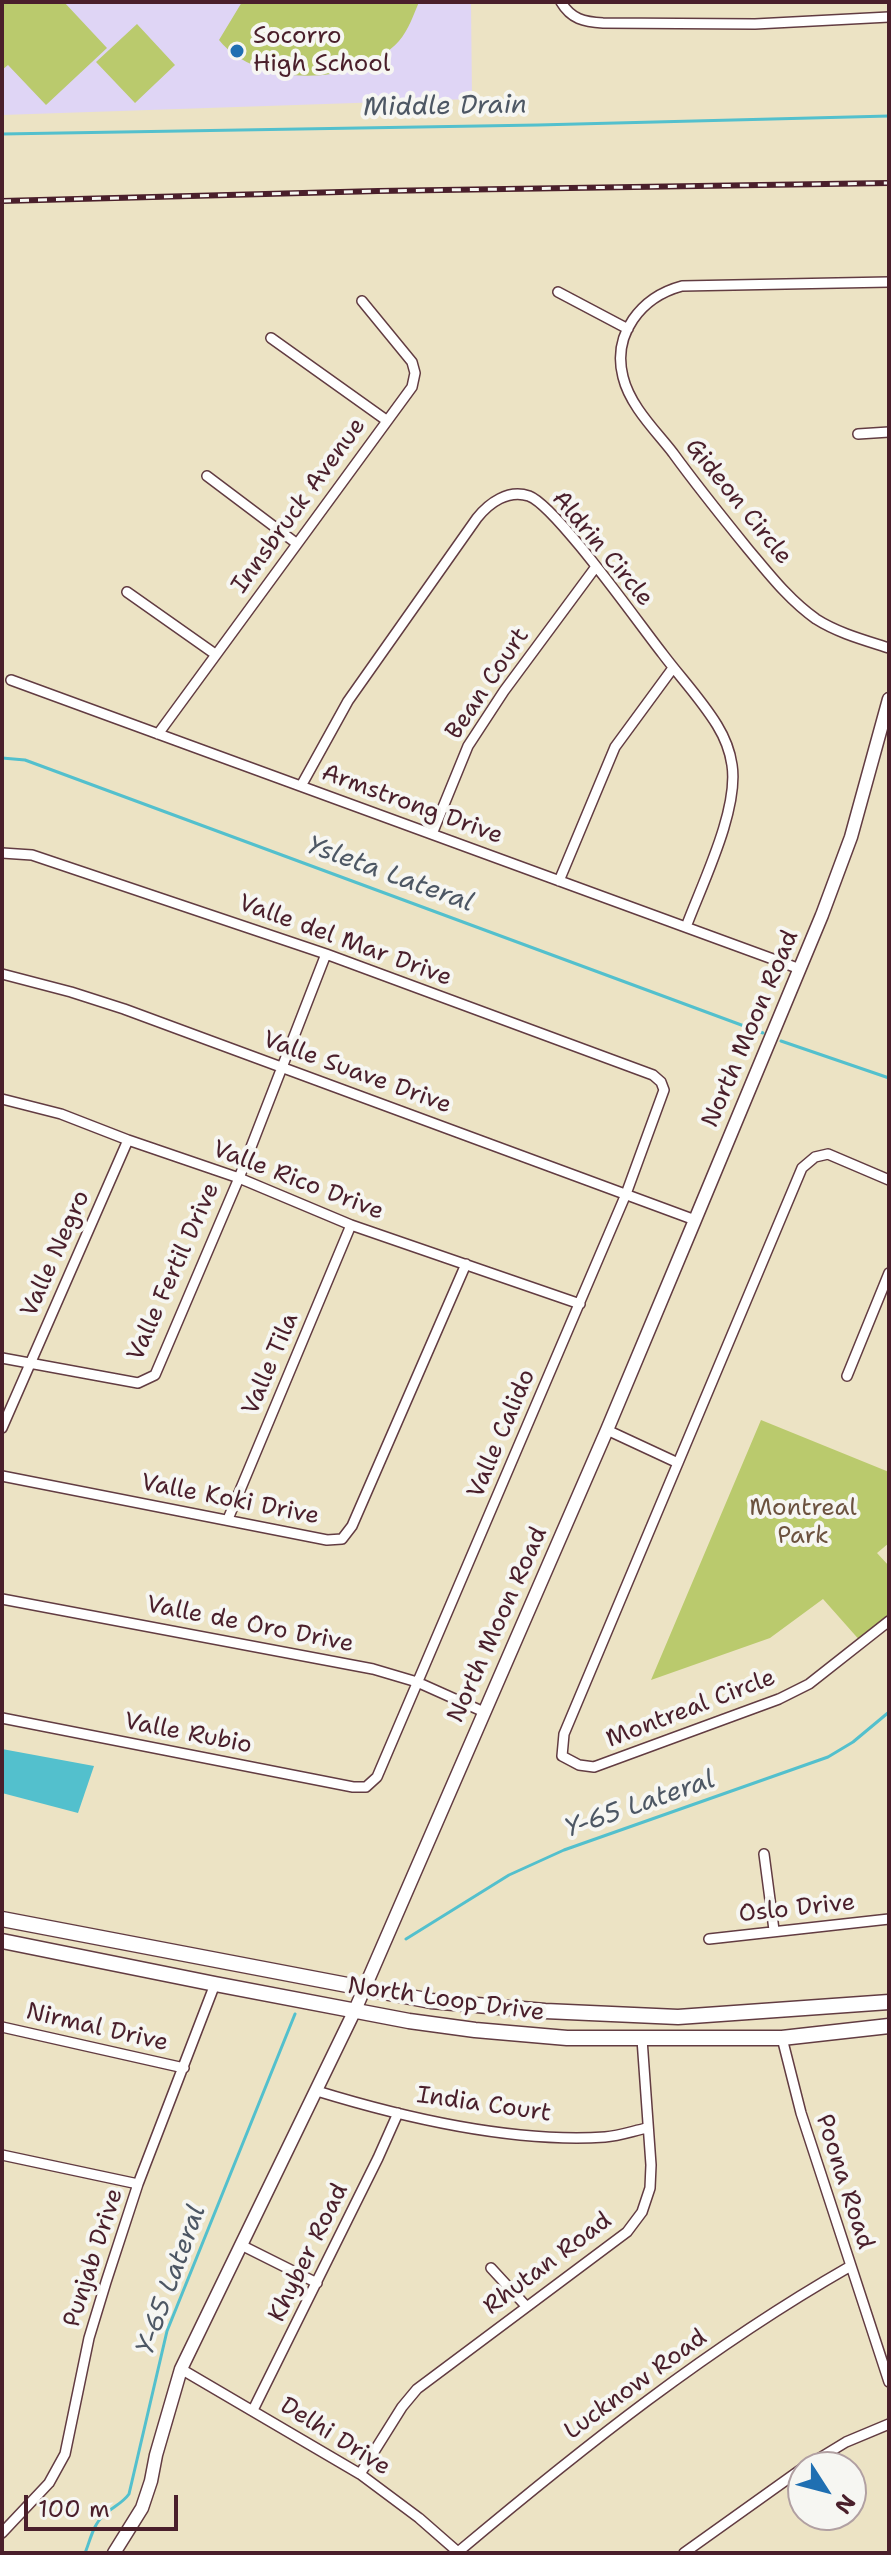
<!DOCTYPE html>
<html>
<head>
<meta charset="utf-8">
<style>
	body { margin:0 }
	#map { position:relative; width:891px; height:2555px; overflow:hidden; background:#ece3c4; font-family:"Shantell Sans",sans-serif }
	canvas { display:block }
	.frame { position:absolute; inset:0; border:4px solid #4a1f2b; pointer-events:none }
	.north { position:absolute; left:787px; top:2451px; width:80px; height:80px; box-sizing:border-box; background:#f6f6f2; border:2px solid #b1a0a2; border-radius:50%; rotate:126deg; font-size:22px; font-weight:700; line-height:32px; text-align:center; color:#4a1f2b }
	.north::after { content:''; display:block; margin:auto; width:28px; height:36px; background:#1f6fb2; clip-path:polygon(50% 0,100% 100%,50% 72%,0 100%) }
	.scale { position:absolute; left:24px; top:2495px; width:154px; height:36px; box-sizing:border-box; border:4px solid #4a1f2b; border-top:0; padding-left:10px; font-size:24px; line-height:28px; white-space:nowrap; color:#4a1f2b; -webkit-text-stroke:6px #f6f6f2; paint-order:stroke }
</style>
</head>
<body>
<div id="map">
<canvas width="891" height="2555"></canvas>
<div class="frame"></div>
<div class="north">N</div>
<div class="scale">100 m</div>
</div>
<script>
const ctx = document.querySelector('canvas').getContext('2d');
ctx.lineJoin = 'round';
function paint(path, color) { ctx.fillStyle = color; ctx.fill(path, 'evenodd'); }
function trace(path, color, width, dash) { ctx.strokeStyle = color; ctx.lineWidth = width; ctx.lineCap = dash ? 'butt' : 'round'; ctx.setLineDash(dash || []); ctx.stroke(path); }
function write(font, color, halo, rows, align = 'center') {
  ctx.font = font + ' "Shantell Sans",sans-serif'; ctx.lineWidth = 8; ctx.setLineDash([]); ctx.textBaseline = 'middle'; ctx.strokeStyle = halo; ctx.fillStyle = color; for (const [text, x, y, turn = 0] of rows) {
    ctx.save(); ctx.translate(x, y); ctx.rotate((+turn || 0) * Math.PI / 180); ctx.textAlign = isNaN(turn) ? turn : align; if (halo) ctx.strokeText(text, 0, 0); ctx.fillText(text, 0, 0); ctx.restore();
  }
}
const built = new Path2D(`
	M2 2H471L472 99 2 115Z`);
const green = new Path2D(`
	M2 2H64L107 48 46 105 8 65 2 70Z
	M242 2H419C413 16 409 29 399 41 358 86 259 89 219 40Z
	M137 24 175 65 135 103 96 62Z
	M761 1420 889 1472V1543L877 1553 889 1566V1621L862 1643 823 1599 770 1638 651 1680Z`);
const water = new Path2D(`
	M2 1749 94 1766 78 1813 2 1793Z`);
const stream = new Path2D(`
	M2 134 538 125 889 116
	M2 758 25 760 763 1033
	M781 1041 889 1078
	M406 1939 509 1875 564 1850 828 1757 853 1742 889 1712
	M85 2553C90 2541 93 2525 103 2516 112 2507 122 2504 129 2494L167 2331 295 2014`);
const minor = new Path2D(`
	M561 2C571 19 584 22 603 23L755 24 889 17
	M889 282 682 286C641 297 612 334 623 377 630 406 656 431 673 453 697 486 722 517 748 549 769 574 789 600 816 619 838 633 864 640 889 648
	M558 292 628 329
	M271 338 386 420
	M858 434 889 432
	M207 476 296 543
	M127 592 215 654
	M11 680 800 969
	M158 734 412 387 415 373 412 362 362 301
	M301 786 348 701 477 518C489 503 508 489 529 496 556 506 639 624 662 653 680 677 701 699 717 725 725 738 730 751 732 765 739 810 702 884 686 927
	M432 834 468 746 504 691 595 568
	M2 853 32 855 326 954 653 1075 661 1082 664 1090 626 1194 377 1777 366 1787H353L2 1718
	M559 881 615 747 673 668
	M2 974 71 992 124 1009 695 1220
	M2 1099 61 1114 128 1140 239 1178 351 1225 580 1304
	M889 1180 828 1154 815 1157 802 1168 564 1734 562 1756 579 1765 594 1767 779 1699 809 1684 889 1621
	M2 1358 138 1383 155 1375 239 1178 326 954
	M847 1376 889 1273
	M2 1428 128 1140
	M607 1430 678 1463
	M2 1476 327 1540 342 1539 352 1526 466 1264
	M228 1519 351 1225
	M2 1599 373 1669 417 1682 484 1712
	M764 1854 774 1930
	M709 1939 889 1919
	M2 2027 184 2068
	M782 2038 801 2113 889 2382
	M317 2091C405 2118 512 2143 605 2137 619 2136 633 2131 647 2128
	M2 2155 138 2184
	M241 2245 317 2283
	M491 2268 526 2306
	M181 2369 360 2474 419 2518 459 2553
	M253 2410 378 2158 398 2113
	M805 2467 846 2442 889 2424
	M360 2474 402 2407 417 2389 627 2232 642 2212 650 2188 651 2165 642 2039
	M2 2533 49 2483 65 2454 89 2338 106 2282 138 2184 215 1984
	M458 2552C582 2448 709 2347 849 2267
	M684 2553 803 2468`);
const tertiary = new Path2D(`
	M114 2553 142 2508 151 2481 156 2455 181 2369 355 2010 607 1430 695 1220 822 915 851 837 889 699`);
const secondary = new Path2D(`
	M2 1919 431 2001 545 2011 678 2017 889 2002
	M2 1941 215 1984 409 2021 475 2030 567 2038H782L889 2026`);
const rail = new Path2D(`
	M2 201 378 191 889 183`);
const markers = [
	[237,51,8,"#1f6fb2"]
];
const poiNames = [
	["Socorro",253,37],
	["High School",253,65]
];
const streetNames = [
	["Gideon Circle",738,502,51],
	["Innsbruck Avenue",299,506,-54],
	["Aldrin Circle",602,549,50],
	["Bean Court",488,684,-56],
	["Armstrong Drive",412,805,20],
	["Valle del Mar Drive",345,941,20],
	["North Moon Road",751,1029,-67],
	["Valle Suave Drive",357,1073,20],
	["Valle Rico Drive",298,1181,21],
	["Valle Negro",56,1254,-66],
	["Valle Fertil Drive",174,1272,-66],
	["Valle Tila",271,1364,-67],
	["Valle Calido",502,1434,-67],
	["Valle Koki Drive",230,1500,11],
	["Valle de Oro Drive",250,1625,11],
	["North Moon Road",498,1625,-66],
	["Montreal Circle",691,1709,-21],
	["Valle Rubio",188,1734,11],
	["Oslo Drive",797,1909,-6],
	["North Loop Drive",446,2000,8],
	["Nirmal Drive",97,2028,13],
	["India Court",484,2105,8],
	["Poona Road",844,2182,72],
	["Khyber Road",309,2253,-64],
	["Punjab Drive",94,2258,-72],
	["Rhutan Road",548,2264,-37],
	["Lucknow Road",636,2385,-36],
	["Delhi Drive",335,2437,32]
];
const parkNames = [
	["Montreal",803,1509],
	["Park",803,1537]
];
const waterNames = [
	["Middle Drain",445,107,-1],
	["Ysleta Lateral",390,875,20],
	["Y-65 Lateral",640,1805,-19],
	["Y-65 Lateral",172,2280,-70]
];
paint(built, '#dfd5f5');
paint(green, '#baca6d');
paint(water, '#53c0cd');
trace(stream, '#53c0cd', 3);
trace(minor, '#623c42', 12);
trace(tertiary, '#623c42', 15);
trace(secondary, '#623c42', 17);
trace(minor, '#fff', 9);
trace(tertiary, '#fff', 12);
trace(secondary, '#fff', 14);
trace(rail, '#4a1f2b', 6);
trace(rail, '#f6f6f2', 3, [9]);
for (const [x, y, r, color] of markers) { const dot = new Path2D(); dot.arc(x, y, r, 0, 2 * Math.PI); ctx.fillStyle = color; ctx.fill(dot); trace(dot, '#f6f6f2', 3); }
write('24px', '#4a1f2b', '#f6f6f2', poiNames, 'left');
write('24px', '#4a1f2b', '#f6f6f2', streetNames);
write('24px', '#6c523f', '#f6f6f2', parkNames);
write('italic 26px', '#4d5764', '#f6f6f2', waterNames);
</script>
</body>
</html>
